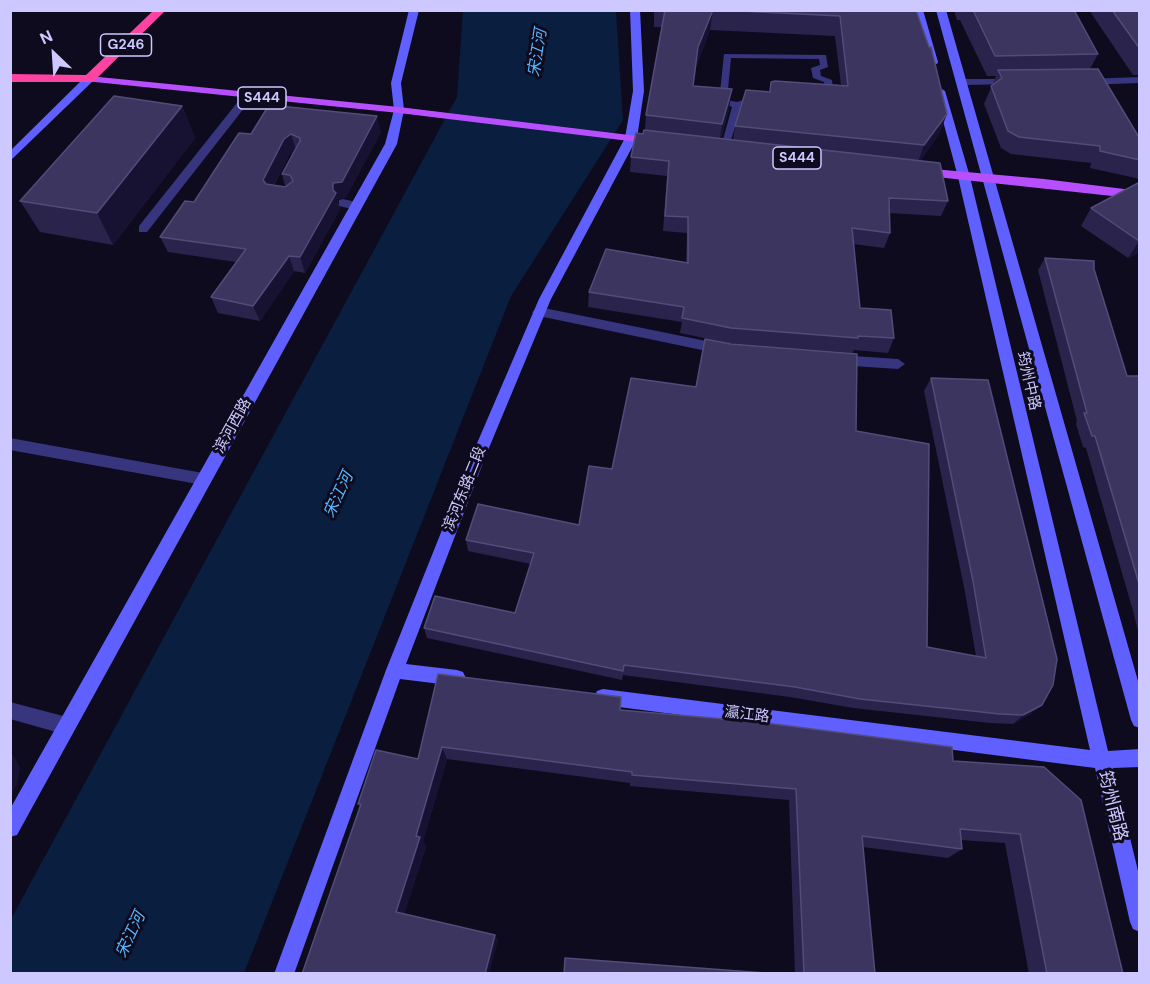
<!DOCTYPE html>
<html>
<head>
<meta charset="utf-8">
<style>
	body { margin:0 }
	#map { position:relative; width:1150px; height:984px; overflow:hidden; background:#0e0b1e; font-family:"DM Sans",sans-serif }
	canvas { display:block }
	.frame { position:absolute; inset:0; border:12px solid #cdc8ff; pointer-events:none }
	.north { position:absolute; left:24px; top:24px; width:60px; height:60px; -webkit-text-stroke:4px #0e0b1e; paint-order:stroke; rotate:335deg; font-size:16px; font-weight:700; line-height:24px; text-align:center; color:#cdc8ff }
	.north::after { content:''; display:block; margin:auto; width:21px; height:27px; background:#cdc8ff; clip-path:polygon(50% 0,100% 100%,50% 72%,0 100%) }
</style>
</head>
<body>
<div id="map">
<canvas width="1150" height="984"></canvas>
<div class="frame"></div>
<div class="north">N</div>
</div>
<script>
const ctx = document.querySelector('canvas').getContext('2d');
ctx.lineJoin = 'round';
function paint(path, color) { ctx.fillStyle = color; ctx.fill(path, 'evenodd'); }
function trace(path, color, width, dash) { ctx.strokeStyle = color; ctx.lineWidth = width; ctx.lineCap = dash ? 'butt' : 'round'; ctx.setLineDash(dash || []); ctx.stroke(path); }
function write(font, color, halo, rows, align = 'center') {
  ctx.font = font + ' "DM Sans","Noto Sans SC",sans-serif'; ctx.lineWidth = 6; ctx.setLineDash([]); ctx.textBaseline = 'middle'; ctx.strokeStyle = halo; ctx.fillStyle = color; for (const [text, x, y, turn = 0] of rows) {
    ctx.save(); ctx.translate(x, y); ctx.rotate((+turn || 0) * Math.PI / 180); ctx.textAlign = isNaN(turn) ? turn : align; if (halo) ctx.strokeText(text, 0, 0); ctx.fillText(text, 0, 0); ctx.restore();
  }
}
const water = new Path2D(`
	M463 11H616L623 120 511 296 244 973 11 974V919L457 97Z`);
const lane = new Path2D(`
	M724 54 826 55 828 67 820 70 821 76 832 80 834 99 827 101 824 82 813 78 811 68 820 65 819 59 731 58 727 100 737 102 757 96 761 99 741 107 728 150 727 152H721L720 150 732 107 719 102Z`);
const street = new Path2D(`
	M1140 77V83L1085 85 1080 82 1085 79Z
	M1013 79 1017 80V84L962 85 957 82 962 79Z
	M248 93 253 96 252 98 147 232H139V226L244 94Z
	M343 199 360 203 362 206 356 210 339 206V200Z
	M539 307 721 344 728 349 721 354 534 315 532 312Z
	M838 355 898 359 905 364 898 369 838 365 831 360Z
	M10 438 203 473 208 475 210 479 208 483 203 485 10 450Z
	M10 702 67 717 73 720 76 726 73 732 67 735 10 719Z`);
const secondary = new Path2D(`
	M409 10H419L401 83 404 110 397 144 17 835 10 837V809L385 144 394 110 391 83Z
	M630 10H640L644 91 637 138 551 299 486 455 406 664 457 670 463 672 466 678 463 684 457 686 400 679 294 974H274L386 670 472 455 539 299 625 138 633 91Z
	M913 10H923L938 62 937 64 928 62Z
	M936 10H946L1140 688V728L1134 726 1131 720Z
	M89 76 94 79 93 81 10 161V151L85 77Z
	M940 88 945 91 970 177 1108 751 1140 749V767L1113 768 1140 879V932L1133 929 1130 922 1095 768 603 705 597 703 594 697 597 691 603 689 1090 750 958 177 935 91Z`);
const primary = new Path2D(`
	M89 76 399 107 654 138 660 141 654 144 399 113 85 81 84 79Z
	M922 168 1044 179 1140 191V199L918 175 916 172Z`);
const highway = new Path2D(`
	M154 10H166L93 82H10V74L86 75Z`);
const wall = new Path2D(`
	M654 10H916L947 114 939 134 920 161 948 201 941 216 889 213 890 233 884 248 853 244 860 308 894 338 888 353 854 350 853 353 728 343 680 333 682 322 588 307 589 292 686 263 687 233 663 231 667 176 630 172 631 157 645 130 646 115 662 27H654ZM710 30 835 36 841 85 771 82 769 92 735 126 733 140 721 139 729 109 693 86 696 67Z
	M954 10H1074L1098 54 1090 69 1140 139V179L1090 168 1091 163 1011 154 1001 148 984 104 996 76H987L960 20H957Z
	M1089 10H1140V75H1133Z
	M182 106 195 138 113 245 40 232 20 201Z
	M381 132 346 197 337 199 340 209 305 273 294 271 260 321 218 313 211 297 236 262 168 252 160 237 194 202 251 134ZM295 151 282 174 285 186 274 185 289 155Z
	M1140 182V252L1128 258 1081 226 1091 208Z
	M1045 258 1094 269 1127 376H1140V639L1133 611 1086 448 1083 447 1076 424 1077 421 1038 270Z
	M931 378 1031 714 1013 724 990 723 853 708 790 697 623 675 622 680 427 638 424 628 515 613 531 564 468 551 466 540 579 525 612 469 856 431 927 647 976 656 965 592 924 391Z
	M438 674 620 710 953 761 1044 767 1123 974H1029L1005 843 961 840 962 849 948 858 863 847 875 974H795L789 800 630 786V783L447 759 423 841 426 847 404 914 495 935 498 941 302 974 360 806 358 804 418 759Z`);
const shadedWall = new Path2D(`
	M713 10 710 30 696 67 691 106 698 47Z
	M732 89 729 109 719 144 722 124Z
	M182 106 195 138 113 245 97 213Z
	M947 114 939 134 917 165 924 145Z
	M377 116 381 132 346 197 337 199 340 209 305 273 300 257 333 190V183Z
	M291 134 296 150 289 155 268 195 263 180 284 139Z
	M1139 241 1140 252 1128 258Z
	M289 256 294 271 260 321 253 306Z
	M1042 705 1031 714 1013 724 1023 715Z
	M442 747 447 759 423 841 426 847 403 919 396 912 416 836Z
	M10 754 14 756 20 768 17 785 10 795Z
	M495 935 498 941 489 974H485Z`);
const building = new Path2D(`
	M665 10H713L698 47 693 86 732 89 722 124 646 115Z
	M720 10H916L929 47H931L947 114 924 145 735 126 746 90 770 92 771 82 775 81 848 86 840 16Z
	M973 10H1074L1098 54 995 56Z
	M1112 10H1140V49Z
	M1098 69 1140 139V160L1100 151V146L1019 137 1008 131 991 86 1002 78 998 70Z
	M114 96 182 106 97 213 20 201Z
	M269 105 377 116 342 182 333 183V190L336 193 300 257 289 256 253 306 211 297 246 249 160 237 185 201 194 202 239 133 251 134ZM291 134 300 138V141L282 174 290 175 293 181 285 187 266 184 263 180 284 139Z
	M644 130 940 163 948 201 889 198 890 233 852 228 860 308 891 310 894 338 858 336V338L731 328 682 318 684 307 589 292 606 249 688 263V217L665 216 669 161 631 157 636 133 643 134Z
	M1140 182V241H1139L1091 208Z
	M1045 258 1094 261V269L1127 376H1140V587L1095 436H1092L1084 413H1087Z
	M705 339 731 344 857 354 856 431 929 444 927 647 986 658 973 581 931 378 988 380 1057 659 1053 685 1042 705 1023 715 1000 714 860 699 795 687 624 665 623 671 424 628 435 596 515 613 534 553 466 540 478 504 579 525 589 466 612 469 631 378 696 387Z
	M438 674 621 697 620 710 758 722 952 747 953 761 1044 767 1081 800 1123 974H1047L1020 834 960 829 962 849 862 836 875 974H804L796 789 632 775V772L442 747 416 836 420 837 396 912 495 935 485 974H302L361 804H358L376 750 418 759Z
	M565 958 779 974H564Z`);
const shields = [
	[126,45,51],
	[262,98,48],
	[797,158,48]
];
const shieldNames = [
	["G246",126,45],
	["S444",262,98],
	["S444",797,158]
];
const streetNames = [
	["筠州中路",1028,381,77],
	["滨河西路",233,426,-61],
	["滨河东路二段",465,489,-68],
	["瀛江路",747,715,7]
];
const waterNames = [
	["宋江河",538,53,-81],
	["宋江河",339,495,-65],
	["宋江河",131,935,-65]
];
const nearStreetnames = [
	["筠州南路",1112,806,76]
];
paint(water, '#0a1f3f');
paint(lane, '#36357e');
paint(street, '#36357e');
paint(secondary, '#5f60ff');
paint(primary, '#b84fff');
paint(highway, '#ff43a3');
paint(wall, '#2a234c');
paint(shadedWall, '#181232');
paint(building, '#3c3560');
trace(building, '#524c79', 1.5);
for (const [x, y, w] of shields) { const box = new Path2D(); box.roundRect(x - w / 2, y - 11, w, 22, 4.5); ctx.fillStyle = '#0e0b1e'; ctx.fill(box); trace(box, '#cdc8ff', 1.5); }
write('bold 14px', '#cdc8ff', null, shieldNames);
write('15px', '#cdc8ff', '#0e0b1e', streetNames);
write('italic 16px', '#56b6ff', '#0e0b1e', waterNames);
write('18px', '#cdc8ff', '#0e0b1e', nearStreetnames);
</script>
</body>
</html>
